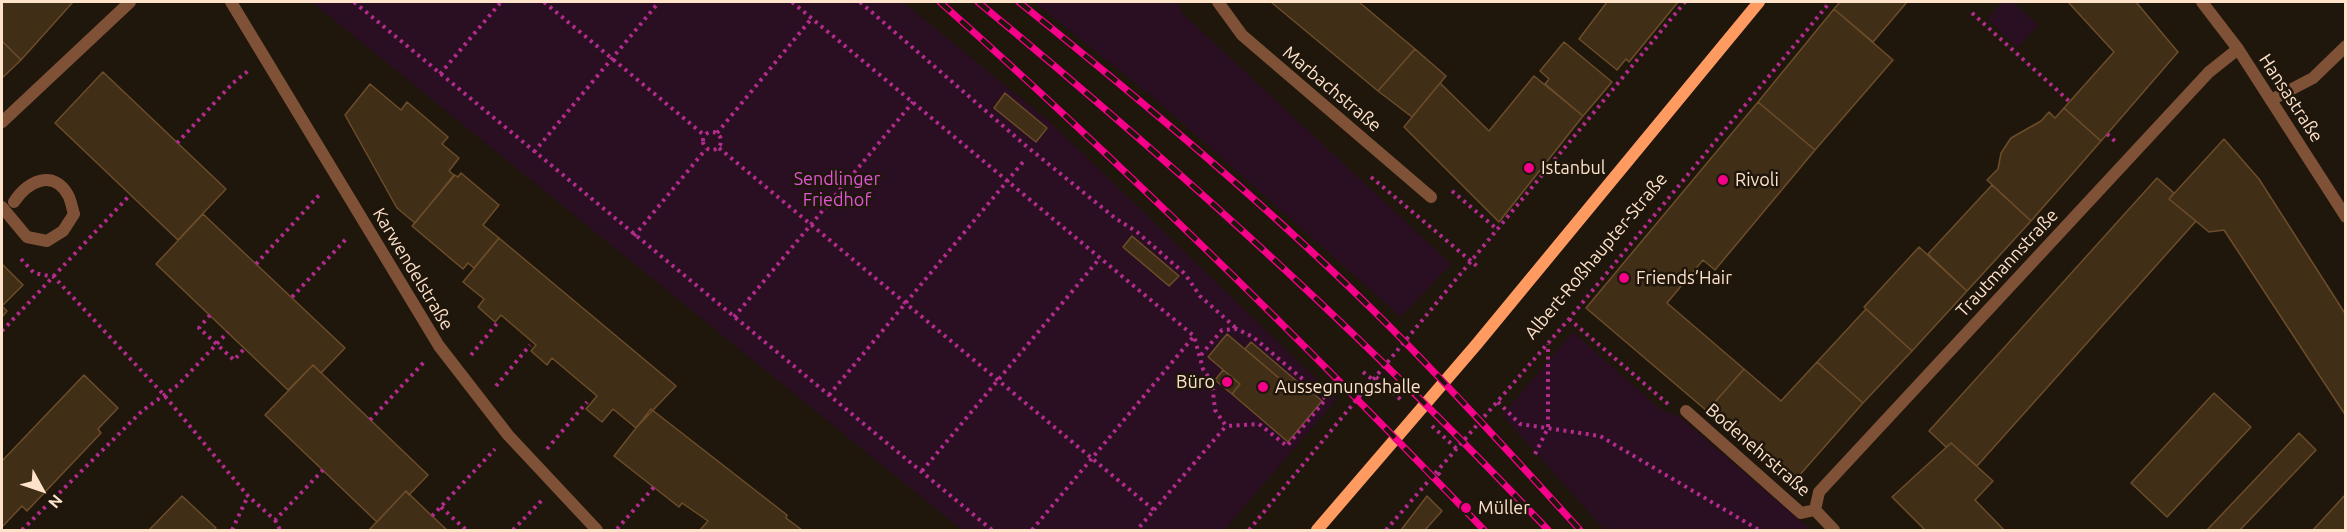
<!DOCTYPE html>
<html>
<head>
<meta charset="utf-8">
<style>
	body { margin:0 }
	#map { position:relative; width:2347px; height:532px; overflow:hidden; background:#1f160c; font-family:Ubuntu,sans-serif }
	canvas { display:block }
	.frame { position:absolute; inset:0; border:3px solid #ffe2ca; pointer-events:none }
	.north { position:absolute; left:12px; top:460px; width:60px; height:60px; -webkit-text-stroke:4px #1f160c; paint-order:stroke; rotate:130deg; font-size:16px; font-weight:700; line-height:24px; text-align:center; color:#ffe2ca }
	.north::after { content:''; display:block; margin:auto; width:21px; height:27px; background:#ffe2ca; clip-path:polygon(50% 0,100% 100%,50% 72%,0 100%) }
</style>
</head>
<body>
<div id="map">
<canvas width="2347" height="532"></canvas>
<div class="frame"></div>
<div class="north">N</div>
</div>
<script>
const ctx = document.querySelector('canvas').getContext('2d');
ctx.lineJoin = 'round';
function paint(path, color) { ctx.fillStyle = color; ctx.fill(path, 'evenodd'); }
function trace(path, color, width, dash) { ctx.strokeStyle = color; ctx.lineWidth = width; ctx.lineCap = dash ? 'butt' : 'round'; ctx.setLineDash(dash || []); ctx.stroke(path); }
function write(font, color, halo, rows, align = 'center') {
  ctx.font = font + ' Ubuntu,sans-serif'; ctx.lineWidth = 5; ctx.setLineDash([]); ctx.textBaseline = 'middle'; ctx.strokeStyle = halo; ctx.fillStyle = color; for (const [text, x, y, turn = 0] of rows) {
    ctx.save(); ctx.translate(x, y); ctx.rotate((+turn || 0) * Math.PI / 180); ctx.textAlign = isNaN(turn) ? turn : align; if (halo) ctx.strokeText(text, 0, 0); ctx.fillText(text, 0, 0); ctx.restore();
  }
}
const green = new Path2D(`
	M312 2H903L1051 123 1337 399 1224 530H962Z
	M1034 2H1178L1183 14 1451 264 1401 317 1161 104Z
	M2002 2H2013L2038 25 2018 48 1987 19Z
	M1573 332 1659 408 1681 418 1811 530H1605L1502 415Z`);
const building = new Path2D(`
	M2 2H73L21 60 2 41Z
	M1271 2H1359L1415 49 1378 91Z
	M1607 2H1678L1629 62 1626 59 1617 70 1579 39Z
	M1840 2H1907L1873 42 1834 9Z
	M2068 2H2136L2178 52 2101 141 2064 108 2114 52Z
	M1834 9 1893 60 1815 150 1758 102Z
	M2 41 21 60 2 78Z
	M1564 42 1612 82 1583 116 1545 84 1549 79 1540 71Z
	M1415 49 1446 76 1412 117 1378 91Z
	M103 72 226 189 178 240 55 123Z
	M1534 76 1583 116 1499 222 1404 127 1440 83 1489 131Z
	M370 84 401 110 407 102 448 137 442 144 459 158 449 171 454 175 415 223 397 208 345 115Z
	M1005 93 1047 128 1036 142 994 108Z
	M1758 102 1815 150 1715 270 1703 260 1667 303 1744 369 1707 411 1586 308Z
	M2064 108 2101 141 2031 221 1987 180 1998 169 2001 153 2011 138 2041 121 2049 112 2055 118Z
	M2224 139 2259 179 2346 315V416L2224 230 2209 232 2169 199Z
	M461 173 499 205 483 225 499 238 474 268 468 263 463 269 412 226 455 175 458 177Z
	M2157 178 2174 193 2169 199 2196 221 1977 466 1951 443 1946 447 1929 431Z
	M1992 185 2031 221 1967 291 1928 254Z
	M203 214 345 348 321 373 313 365 288 390 156 264Z
	M1132 236 1179 276 1169 286 1123 247Z
	M499 238 676 386 636 428 613 409 602 422 586 409 597 396 552 358 547 365 531 351 536 345 501 315 495 322 478 307 484 299 463 282Z
	M1919 247 1967 291 1912 351 1864 307Z
	M2 264 23 285 2 306 7 311 2 317Z
	M1866 309 1912 351 1863 403 1817 362Z
	M1227 334 1293 390 1300 382 1322 401 1288 442 1232 394 1240 384 1208 357Z
	M1251 342 1299 383 1293 390 1245 349Z
	M1817 362 1863 403 1790 486 1707 411 1744 369 1781 401Z
	M313 365 428 475 409 495 406 491 377 522 265 415Z
	M1223 370 1240 384 1232 394 1215 380Z
	M84 375 118 408 98 429 101 433 27 511 22 506 2 527V461Z
	M2214 393 2251 427 2167 517 2131 483Z
	M651 409 787 515 786 518 802 530H700L708 521 682 503 679 507 614 456Z
	M2299 433 2316 450 2240 530H2207Z
	M1951 443 1993 481 1975 500 2004 530H1925L1892 497Z
	M406 491 432 516 447 530H369Z
	M2346 494V530H2313Z
	M182 496 216 528 214 530H149Z
	M1427 496 1442 511 1425 530H1401Z`);
const path = new Path2D(`
	M354 2 992 530
	M544 2 704 135
	M792 2 1194 336 1032 530
	M860 2 1025 145 1115 218 1137 232 1185 274 1200 296 1237 329
	M1972 13 2069 101
	M440 74 501 2
	M703 141a9 9 0 1 1 18 0a9 9 0 1 1-18 0Z
	M717 133 812 18
	M2107 134 2117 143
	M177 143 233 83 248 71
	M719 148 1154 510 1137 530
	M534 152 659 2
	M1371 177 1478 267
	M1452 191 1498 230
	M634 236 706 149
	M21 259 34 273 54 277 164 395 248 496 275 520 323 470
	M256 264 321 193
	M292 297 348 237
	M210 315 199 328 234 360 245 348
	M734 317 913 102
	M1569 319 1668 404
	M2 331 130 195
	M471 355 499 321
	M1201 355 1222 330 1237 329 1253 337 1326 399 1287 446 1259 424 1226 426
	M1363 372 1373 380
	M1376 377 1401 400
	M496 386 530 345
	M829 395 1023 162
	M1498 402 1520 424 1600 436 1759 530
	M370 420 426 360
	M1432 426 1458 450
	M547 449 587 402
	M1535 454 1548 428V344
	M922 471 1100 258
	M1438 473 1443 478
	M441 507 466 530
	M1154 510 1226 426 1215 410 1212 382 1203 369 1194 336
	M432 516 495 449
	M275 520 280 530
	M617 529 654 487
	M22 530 142 411 178 385 228 332
	M232 530 248 496
	M513 530 542 500
	M1249 530 1685 2
	M1386 530 1569 319 1830 2`);
const service = new Path2D(`
	M2 207 27 237 47 241 63 231 74 214C72 208 71 200 68 195 53 168 27 182 14 202`);
const minor = new Path2D(`
	M231 2 439 346 508 435 597 530
	M1218 2 1242 35 1431 197
	M2271 100 2313 78 2346 46
	M2 122 130 2
	M1686 411 1801 513 1815 510
	M1815 510 1819 492 2209 72 2238 49
	M1815 510 1834 530`);
const tertiary = new Path2D(`
	M2202 2 2238 49 2346 217`);
const secondary = new Path2D(`
	M1317 530 1476 345 1759 2`);
const rail = new Path2D(`
	M940 2C1129 170 1309 347 1484 530
	M978 2C1178 167 1370 341 1548 530
	M1019 2C1147 105 1274 211 1391 328 1456 393 1518 462 1580 530`);
const markers = [
	[1529,168,6,"#f50089"],
	[1723,180,6,"#f50089"],
	[1624,278,6,"#f50089"],
	[1227,382,6,"#f50089"],
	[1263,387,6,"#f50089"],
	[1466,508,6,"#f50089"]
];
const streetNames = [
	["Marbachstraße",1332,89,40],
	["Hansastraße",2291,98,57],
	["Albert-Roßhaupter-Straße",1596,256,-50],
	["Trautmannstraße",2007,263,-47],
	["Karwendelstraße",413,269,59],
	["Bodenehrstraße",1758,450,41]
];
const poiNames = [
	["Istanbul",1541,168],
	["Rivoli",1735,180],
	["Friends’Hair",1636,278],
	["Büro",1215,382,"right"],
	["Aussegnungshalle",1275,387],
	["Müller",1478,508]
];
const parkNames = [
	["Sendlinger",837,179],
	["Friedhof",837,200]
];
paint(green, '#290f21');
paint(building, '#402e17');
trace(building, '#6d4d29', 1.5);
trace(path, '#b22b8d', 4, [3, 4.5]);
trace(service, '#7f5136', 12);
trace(minor, '#7f5136', 12);
trace(tertiary, '#7f5136', 12);
trace(secondary, '#ff9a61', 12);
trace(rail, '#f50089', 7);
trace(rail, '#1f160c', 4.5, [14]);
for (const [x, y, r, color] of markers) { const dot = new Path2D(); dot.arc(x, y, r, 0, 2 * Math.PI); ctx.fillStyle = color; ctx.fill(dot); trace(dot, '#1f160c', 2); }
write('18px', '#ffe2ca', '#1f160c', streetNames);
write('18px', '#ffe2ca', '#1f160c', poiNames, 'left');
write('18px', '#e154d4', '#1f160c', parkNames);
</script>
</body>
</html>
